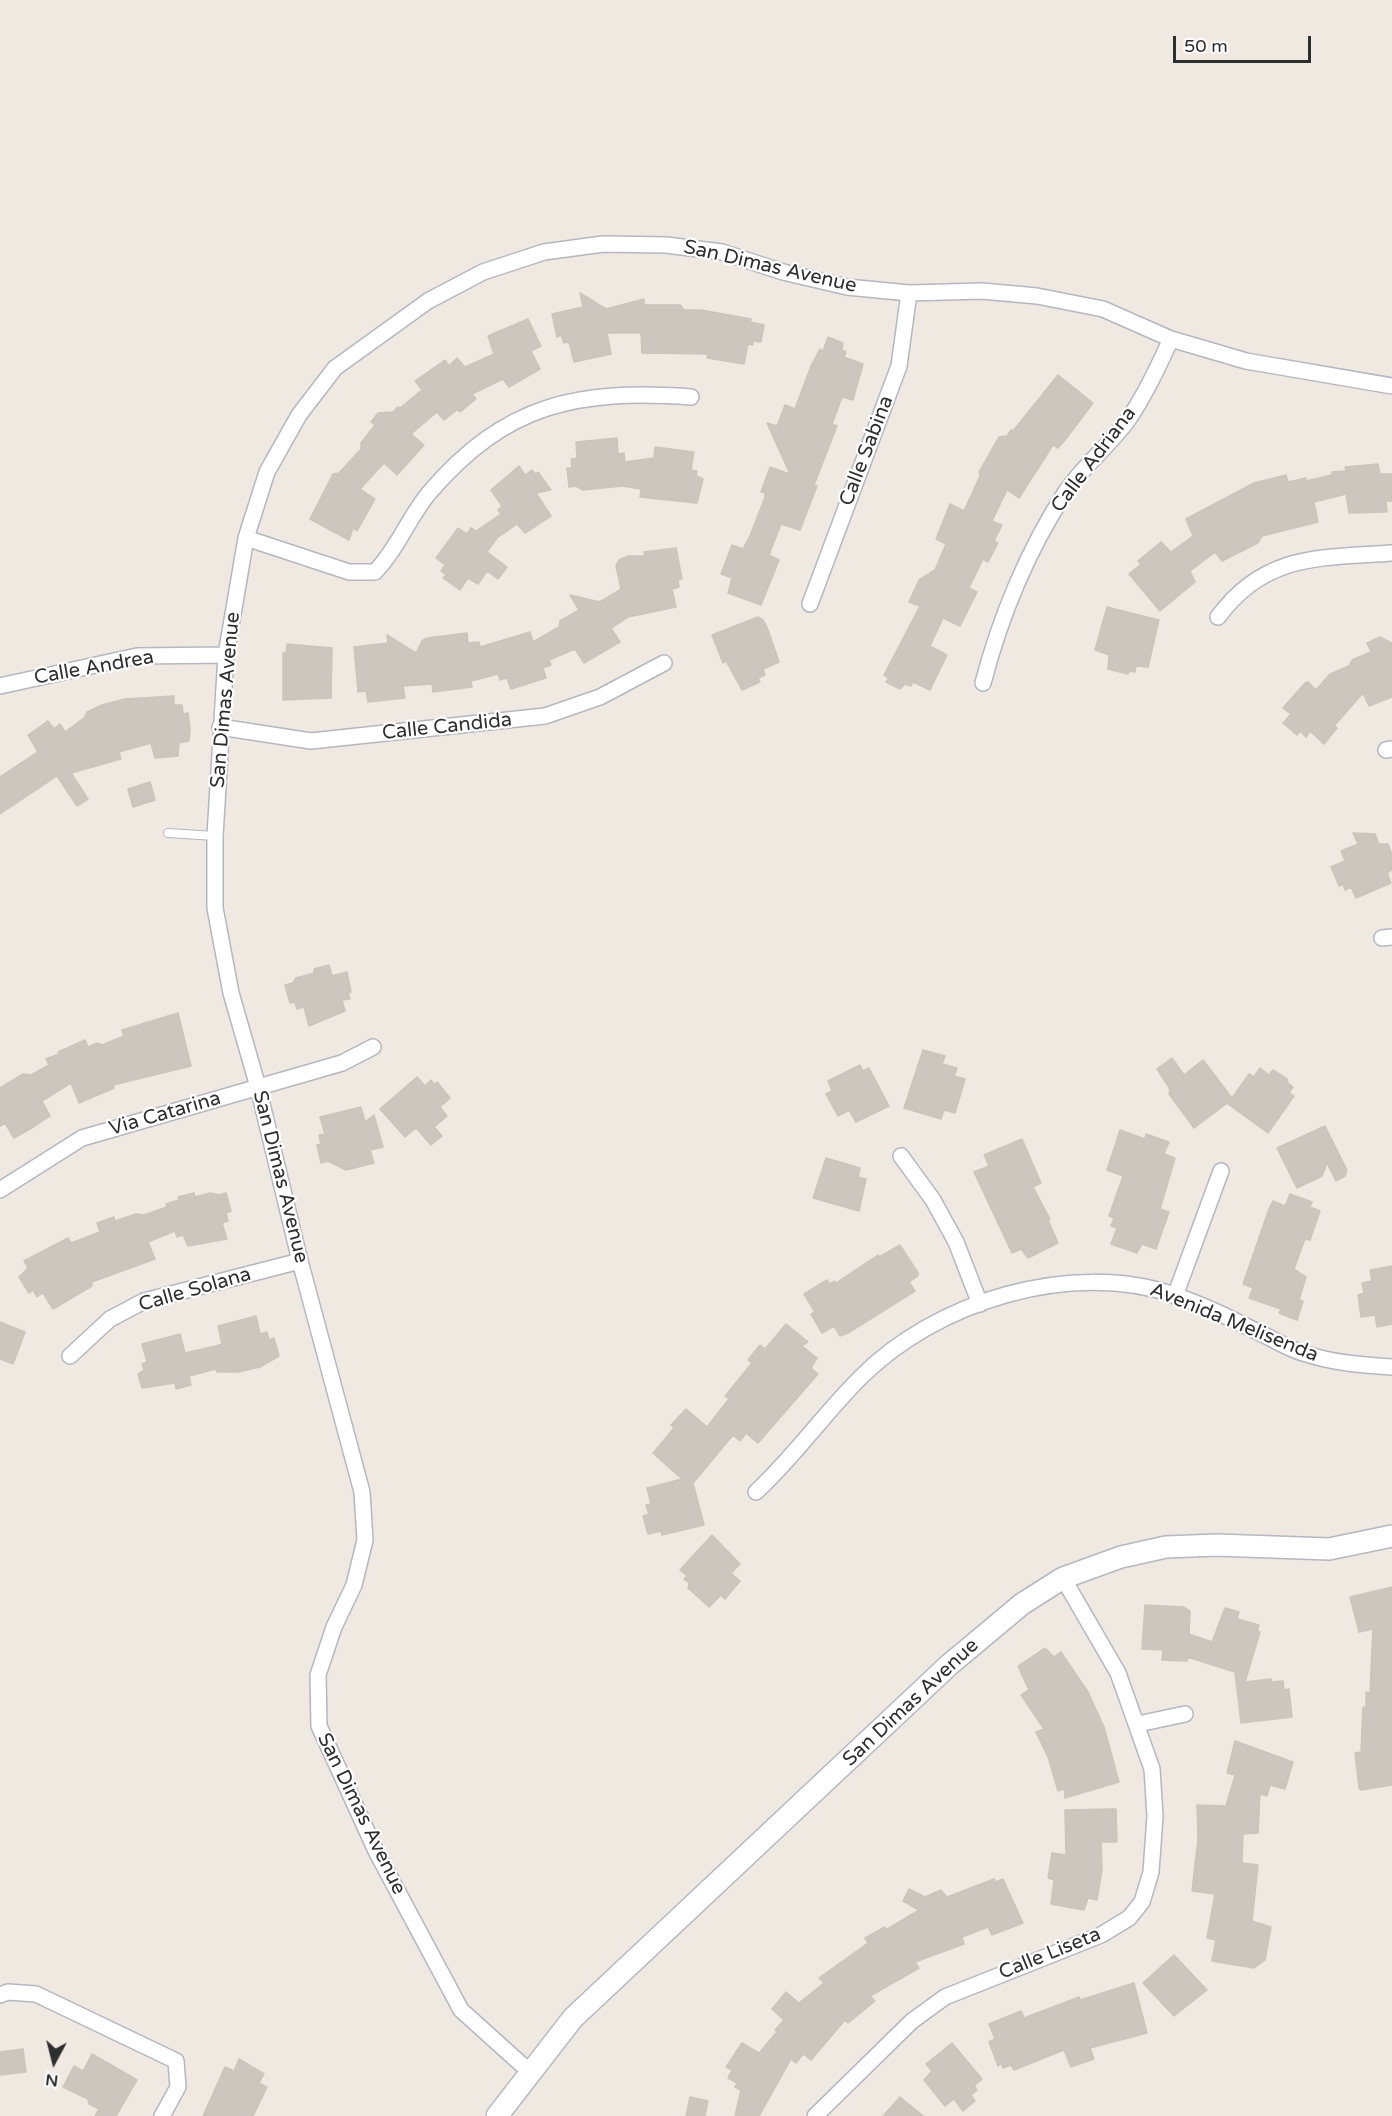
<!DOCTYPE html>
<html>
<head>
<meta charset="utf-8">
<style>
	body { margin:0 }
	#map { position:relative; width:1392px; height:2116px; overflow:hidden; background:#efe9e1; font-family:"Varela Round",sans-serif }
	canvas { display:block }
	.north { position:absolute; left:24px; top:2032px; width:60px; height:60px; -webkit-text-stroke:4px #fff; paint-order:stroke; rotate:187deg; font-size:16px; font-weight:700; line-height:24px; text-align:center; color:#2e2e2e }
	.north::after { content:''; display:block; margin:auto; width:21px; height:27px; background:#2e2e2e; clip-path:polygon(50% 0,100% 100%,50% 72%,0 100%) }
	.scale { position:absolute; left:1173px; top:36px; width:138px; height:27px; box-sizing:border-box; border:3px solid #2e2e2e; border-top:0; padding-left:8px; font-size:18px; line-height:21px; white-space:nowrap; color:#2e2e2e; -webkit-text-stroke:4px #fff; paint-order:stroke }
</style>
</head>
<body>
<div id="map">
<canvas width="1392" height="2116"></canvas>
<div class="north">N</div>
<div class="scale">50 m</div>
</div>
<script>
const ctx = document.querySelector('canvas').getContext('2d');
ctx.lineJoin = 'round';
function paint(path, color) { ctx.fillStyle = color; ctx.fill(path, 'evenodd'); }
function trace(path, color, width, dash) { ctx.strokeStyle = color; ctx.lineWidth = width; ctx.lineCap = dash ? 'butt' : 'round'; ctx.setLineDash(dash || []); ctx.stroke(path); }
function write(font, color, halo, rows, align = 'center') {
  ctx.font = font + ' "Varela Round",sans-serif'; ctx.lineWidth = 4.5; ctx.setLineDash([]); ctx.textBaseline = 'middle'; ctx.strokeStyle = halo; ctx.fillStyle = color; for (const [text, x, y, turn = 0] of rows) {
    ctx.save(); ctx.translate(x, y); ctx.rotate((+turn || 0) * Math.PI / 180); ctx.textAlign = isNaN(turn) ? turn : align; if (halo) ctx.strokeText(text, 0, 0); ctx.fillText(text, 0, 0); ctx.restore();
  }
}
const building = new Path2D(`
	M580 293 606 309 644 299V305H680L684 310H701L751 319 750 322 764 325 761 342 753 341V345L748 344 744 364 707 358 708 354 642 353 641 333H607L611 354 574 362 569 342 564 343 561 335 557 337 552 314 583 307Z
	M528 319 541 346 531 351 540 369 509 387 503 379 472 394 476 399 460 412 458 409 444 420 437 412 411 434 424 445 397 475 384 463 360 489 375 499 357 531 353 528 349 540 310 519 333 474 339 473 361 449V443L375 425 371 422 378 413 393 412 398 407 400 408 422 390 415 381 445 360 449 366 457 358 465 367 494 354 488 336Z
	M828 337 843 343 842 350 846 352 844 357 863 364 853 400 842 397 832 424 837 426 814 485 817 486 800 530 781 524 769 555 779 560 761 605 728 593 732 578 721 574 732 545 743 549 750 536 765 497V493L761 492 770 467 790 474 767 423 777 426 785 405 795 409 811 366 820 349 823 351Z
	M1058 375 1093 403 1065 440 1058 448 1053 445 1019 498 1007 490 992 521 1002 525 994 541 998 543 988 562 983 559 969 588 977 592 960 626 943 618 930 646 947 655 930 690 913 682 911 686 905 684 900 689 886 682 889 678 884 675 920 606 909 602 919 580 935 570 946 544 936 539 950 504 964 511 980 476 979 472 999 437 1007 436 1011 430 1013 431Z
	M617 438 618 454 624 453 625 462 654 458 655 447 694 452 691 470 697 471 696 476 703 479 697 503 640 497 641 489 623 486 583 490 576 486 569 487 567 468H572L571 459 577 458 576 442Z
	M1378 464 1380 474H1392V501H1386L1387 512 1349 513 1346 494 1314 502 1318 522 1262 536 1258 543 1222 561 1215 552 1190 571 1195 582 1160 611 1129 574 1141 564 1138 561 1161 542 1171 552 1193 536 1186 519 1254 483 1286 475 1288 482 1306 478V481L1332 475V472L1346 471 1345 467Z
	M519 466 525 475 532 470 535 474 538 472 551 490 536 493 551 516 525 533 517 524 497 538 487 552 507 567 498 579 487 571 478 584 468 578 460 590 443 578 446 575 441 571 445 565 436 558 458 528 467 534 471 528 476 531 501 514 498 510 502 506 491 490Z
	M676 548 682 579 678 580 679 587 672 589 676 607 628 617 611 628 620 642 584 663 575 649 549 660 551 665 543 668 546 678 511 689 507 678 500 680 498 674 471 681 472 687 433 692 432 684 403 686 405 698 368 702 366 691 358 692 354 647 388 643 387 635 416 653 422 641 427 638 467 633 468 643 479 642 480 647 530 632 533 642 559 627 560 621 579 610 570 595 600 602 621 589 616 566 619 560 628 556H645L644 552Z
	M1107 607 1159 620 1148 667 1136 666 1135 672 1129 671 1128 674 1108 669 1109 655 1095 650Z
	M758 617 763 620 767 627 779 662 763 669 765 675 758 678 760 682 742 690 726 661 723 663 712 635Z
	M1380 637 1392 643V697L1369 706 1363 693 1334 726 1337 728 1324 744 1310 731 1306 737 1300 731 1297 735 1283 723 1291 714 1283 708 1305 683 1308 682 1316 690 1330 674 1349 666 1352 660 1371 652 1367 643Z
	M287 644 332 648 331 698 283 700V653H286Z
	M174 696V705H182L183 714 188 713 190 729 189 741 179 743 178 756 155 758 151 743 119 752 121 759 71 773 88 799 77 806 57 776 0 814V777L38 752 28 735 48 721 54 729 60 724 65 732 84 718 87 712 102 705 125 699Z
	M150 782 155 800 133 807 128 789Z
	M1353 833 1375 834 1379 844H1388L1392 855V870L1387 873 1391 883 1356 898 1351 887 1345 890 1343 884 1339 886 1331 867 1345 861 1341 851 1358 844Z
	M329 965 332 976 347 972 351 992 348 993 350 999 342 1000 345 1011 309 1026 304 1007 297 1009 295 1002 290 1003 285 985 293 983 296 978 314 973V969Z
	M178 1013 191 1066 113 1085 114 1088 79 1103 71 1083 42 1101 50 1116 35 1126 14 1138 5 1123 0 1126V1088L23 1074 31 1075 49 1065 46 1059 59 1054 58 1052 85 1040 88 1047 97 1043 102 1045 124 1036 122 1030Z
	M923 1050 945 1056 942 1064 957 1068 954 1076 965 1079 955 1113 944 1110 941 1119 904 1108Z
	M1172 1058 1184 1075 1203 1060 1232 1098 1249 1074 1254 1077 1260 1068 1269 1075 1273 1070 1287 1079 1288 1083 1293 1087 1289 1093 1294 1096 1268 1133 1228 1104 1230 1101 1194 1128 1169 1094 1170 1089 1157 1069Z
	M860 1065 863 1071 869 1068 889 1106 856 1122 849 1110 838 1116 826 1094 832 1091 828 1081Z
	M417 1077 425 1086 431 1080 434 1085 437 1082 450 1098 440 1107 447 1116 434 1127 442 1136 431 1145 416 1128 405 1137 380 1109Z
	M361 1107 365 1122 374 1115 383 1147 370 1150 374 1163 346 1170 328 1161 321 1163 317 1145 321 1144 319 1135 325 1134 320 1117Z
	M1325 1126 1347 1170 1345 1176 1336 1181 1327 1163 1322 1176 1297 1188 1277 1148Z
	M1120 1130 1145 1139 1146 1134 1169 1142 1164 1154 1175 1158 1160 1209 1169 1212 1156 1249 1142 1244 1137 1253 1111 1244 1117 1228 1111 1226 1114 1218 1109 1216 1123 1176 1107 1170Z
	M1022 1139 1041 1183 1033 1187 1050 1219 1048 1220 1058 1243 1028 1258 1021 1249 1012 1253 974 1172 989 1166 984 1155Z
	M826 1158 860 1168 858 1177 866 1179 859 1211 813 1198Z
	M194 1193 195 1197 210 1193 219 1195 226 1193 231 1211 226 1213 228 1221 222 1223 227 1239 188 1246 183 1235 177 1237 175 1231 148 1242 155 1259 92 1282V1286L53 1309 43 1293 37 1297 33 1290 29 1293 19 1277 28 1268 24 1261 68 1238 71 1243 100 1232 97 1223 114 1217 115 1221 136 1214 144 1215 167 1207 166 1204 179 1200 178 1197Z
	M1290 1194 1312 1202 1310 1207 1320 1211 1310 1240 1305 1239 1294 1269 1306 1277 1299 1300 1303 1301 1297 1320 1279 1313 1281 1309 1249 1298 1253 1288 1243 1284 1269 1209 1273 1201 1285 1206Z
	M900 1245 918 1273V1276L909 1282 915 1291 848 1333 840 1336 834 1326 822 1333 811 1314 815 1312 804 1294 827 1280 830 1284 834 1281 836 1283 878 1255 879 1257Z
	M1392 1266V1324L1377 1327 1375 1315 1361 1317 1358 1295 1364 1293 1362 1283 1372 1281 1370 1270Z
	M256 1316 260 1334 267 1332 269 1340 274 1338 279 1356 260 1367 238 1372H217L216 1369 189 1376 191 1385 176 1389 175 1383 142 1388 138 1374 144 1370 142 1364 147 1362 142 1344 180 1334 185 1353 216 1346 222 1344 218 1326Z
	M0 1322 25 1332 13 1364 0 1359Z
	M786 1324 808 1342 802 1346 817 1358 811 1368 818 1374 758 1443 746 1433 740 1441 733 1435 693 1483 704 1525 662 1535 661 1531 648 1534 643 1516 649 1514 646 1505 651 1504 647 1488 682 1479 653 1453 674 1428 671 1425 686 1409 707 1427 729 1399 725 1396 752 1363 748 1360 760 1345 765 1349Z
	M712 1535 740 1564 731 1573 740 1581 725 1599 721 1595 709 1607 688 1588 689 1583 684 1579 687 1576 680 1570Z
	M1392 1587V1785L1361 1790 1359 1788 1355 1753 1361 1752 1363 1707 1366 1708V1692L1370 1693 1373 1629 1359 1632 1350 1597Z
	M1145 1605 1184 1607 1190 1611 1189 1634 1212 1642 1225 1608 1239 1612 1237 1619 1259 1625 1257 1631 1260 1632 1245 1682 1271 1679V1682L1283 1681 1284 1690 1289 1689 1292 1717 1241 1723 1235 1672 1187 1657V1661L1162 1660 1163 1650 1142 1649Z
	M1045 1648 1054 1657 1061 1652 1088 1692 1104 1727 1119 1782 1065 1798 1064 1789 1058 1791 1048 1757 1036 1732 1044 1729 1021 1695 1029 1690 1018 1666Z
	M1235 1741 1293 1762 1285 1789 1270 1785 1267 1796 1260 1794 1258 1833 1243 1834 1242 1863 1258 1865 1252 1921 1271 1927 1265 1960 1254 1968 1212 1961 1216 1940 1207 1938 1215 1894 1192 1891 1198 1839 1197 1805 1226 1806 1235 1775 1227 1773Z
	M1116 1809 1117 1842H1101L1102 1870 1097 1900 1088 1898 1084 1910 1051 1904 1054 1880 1048 1878 1052 1853 1066 1855 1065 1810Z
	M994 1879 996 1882 1003 1879 1023 1923 992 1935 988 1927 962 1937 964 1944 915 1962 919 1968 870 1996 875 2001 848 2023 845 2020 811 2060 803 2054 796 2063 791 2059 759 2116H735L741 2090 735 2087 737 2083 728 2078 732 2070 726 2067 742 2043 759 2053 777 2032 775 2030 784 2020 772 2009 786 1992 799 2003 824 1983 819 1978 868 1943 865 1938 885 1927 886 1930 919 1910 903 1901 909 1889 925 1897 941 1890 947 1897Z
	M1174 1955 1207 1990 1174 2016 1143 1983Z
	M1134 1983 1147 2033 1090 2048 1094 2059 1071 2067 1064 2050 1014 2070 1011 2065 1003 2068 1001 2063 998 2066 989 2042 995 2039 989 2024 1021 2011 1024 2018 1079 1997 1080 2000Z
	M952 2043 982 2079 974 2086 977 2090 971 2095 975 2101 963 2111 954 2099 945 2106 924 2080 932 2071 926 2064Z
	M23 2049 26 2072 0 2075V2052Z
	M92 2054 137 2080 116 2116H95L99 2109 89 2104 88 2099 63 2087 74 2066 83 2071Z
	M239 2059 264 2074 259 2083 267 2087 253 2116H203L225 2067 234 2071Z
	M690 2097 708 2101 705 2116H686Z
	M900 2097 923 2116H883Z`);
const lane = new Path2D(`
	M168 833 215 836`);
const street = new Path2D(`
	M246 538 349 572H375C398 548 409 517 429 493 506 403 578 389 691 397
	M810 604 899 366 909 293
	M1218 617C1265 553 1321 558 1392 553
	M983 683C1000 618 1028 550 1065 493 1082 467 1109 446 1128 420 1145 395 1158 367 1171 339
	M0 686 137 656 226 655
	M220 727 311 741 545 716 600 697 664 663
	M1386 750 1392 749
	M1382 938 1392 937
	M901 1156 933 1200 956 1242 980 1304
	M0 1190 82 1138 342 1063 373 1047
	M1175 1296 1221 1171
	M70 1356 110 1319 144 1301 300 1261
	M756 1492C794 1457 823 1415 860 1378 936 1301 1071 1260 1174 1295 1204 1305 1234 1320 1262 1334 1275 1340 1289 1349 1303 1353 1333 1363 1361 1365 1392 1367
	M1138 1724 1185 1714
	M0 1995 8 1992 36 1994 176 2061 178 2087 162 2116
	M531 2073 461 2010 376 1851 319 1726 318 1675 334 1627 354 1585 365 1540 362 1492 300 1261 258 1087 231 993 215 908V836L226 655 246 538 267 472 299 415 335 368 428 301 483 272 544 252 603 244 666 245 722 252 783 272 847 287 909 293 982 291 1037 296 1103 309 1171 339 1246 361 1392 386
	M815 2116 912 2021 945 1997 1101 1935 1129 1918 1142 1902 1151 1872 1155 1816 1152 1769 1118 1673 1063 1578`);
const secondary = new Path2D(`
	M497 2116 573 2018 949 1665 1022 1604 1063 1578 1121 1557 1166 1547 1217 1545 1329 1549 1392 1536`);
const streetNames = [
	["San Dimas Avenue",770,267,13],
	["Calle Sabina",867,451,-69],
	["Calle Adriana",1094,460,-53],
	["Calle Andrea",94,668,-10],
	["San Dimas Avenue",226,700,-85],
	["Calle Candida",447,727,-6],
	["Via Catarina",165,1114,-16],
	["San Dimas Avenue",280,1177,76],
	["Calle Solana",195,1290,-16],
	["Avenida Melisenda",1234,1323,22],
	["San Dimas Avenue",911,1703,-43],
	["San Dimas Avenue",361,1814,64],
	["Calle Liseta",1050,1954,-22]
];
paint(building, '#cbc7bf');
trace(building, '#cbc5ba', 1.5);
trace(lane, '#b4b7c1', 10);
trace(street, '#b4b7c1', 18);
trace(secondary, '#b4b7c1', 24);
trace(lane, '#fff', 8);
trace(street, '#fff', 15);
trace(secondary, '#fff', 21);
write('20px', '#2e2e2e', '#fff', streetNames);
</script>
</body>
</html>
